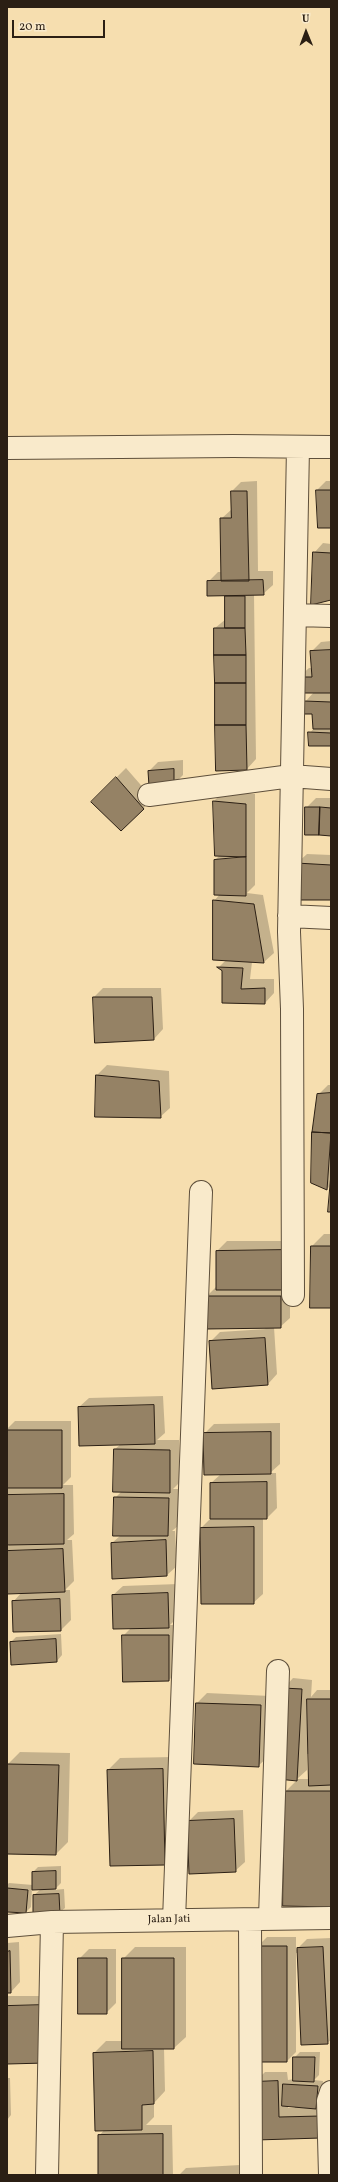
<!DOCTYPE html>
<html>
<head>
<meta charset="utf-8">
<style>
	body { margin:0 }
	#map { position:relative; width:338px; height:2182px; overflow:hidden; background:#f6deaf; font-family:Vollkorn,serif }
	canvas { display:block }
	.frame { position:absolute; inset:0; border:8px solid #2b1f14; pointer-events:none }
	.north { position:absolute; left:286px; top:12px; width:40px; height:40px; -webkit-text-stroke:3px #f9eacb; paint-order:stroke; rotate:359deg; font-size:11px; font-weight:700; line-height:16px; text-align:center; color:#2b1f14 }
	.north::after { content:''; display:block; margin:auto; width:14px; height:18px; background:#2b1f14; clip-path:polygon(50% 0,100% 100%,50% 72%,0 100%) }
	.scale { position:absolute; left:12px; top:20px; width:93px; height:18px; box-sizing:border-box; border:2px solid #2b1f14; border-top:0; padding-left:5px; font-size:12px; line-height:14px; white-space:nowrap; color:#2b1f14; -webkit-text-stroke:3px #f9eacb; paint-order:stroke }
</style>
</head>
<body>
<div id="map">
<canvas width="338" height="2182"></canvas>
<div class="frame"></div>
<div class="north">U</div>
<div class="scale">20 m</div>
</div>
<script>
const ctx = document.querySelector('canvas').getContext('2d');
ctx.lineJoin = 'round';
function paint(path, color) { ctx.fillStyle = color; ctx.fill(path, 'evenodd'); }
function trace(path, color, width, dash) { ctx.strokeStyle = color; ctx.lineWidth = width; ctx.lineCap = dash ? 'butt' : 'round'; ctx.setLineDash(dash || []); ctx.stroke(path); }
function write(font, color, halo, rows, align = 'center') {
  ctx.font = font + ' Vollkorn,serif'; ctx.lineWidth = 3.5; ctx.setLineDash([]); ctx.textBaseline = 'middle'; ctx.strokeStyle = halo; ctx.fillStyle = color; for (const [text, x, y, turn = 0] of rows) {
    ctx.save(); ctx.translate(x, y); ctx.rotate((+turn || 0) * Math.PI / 180); ctx.textAlign = isNaN(turn) ? turn : align; if (halo) ctx.strokeText(text, 0, 0); ctx.fillText(text, 0, 0); ctx.restore();
  }
}
const shadow = new Path2D(`
	M257 481 258 571H273V585L263 594H254L256 759 247 769 215 628 226 619V595L208 582 218 572H222L221 519 232 509V491L241 482Z
	M326 481H331V527L317 490Z
	M323 543 331 544V599L314 553Z
	M331 641V745L310 733 314 728 313 713 305 702 314 692 299 677 309 668H312L311 652 321 642Z
	M183 760V775L173 785 149 771 158 762Z
	M126 768 153 799 121 830 92 802Z
	M224 791 255 794V885L247 893 263 895 274 953 264 962H252L250 979H274V993L265 1003 223 1002V970L219 967 226 960 214 901 220 894 215 860 220 855H216L214 801Z
	M316 798H331V835L306 808Z
	M307 854 331 855V899L297 863Z
	M103 988H161L163 1029 154 1039 94 997Z
	M107 1065 169 1071 170 1108 160 1117 96 1116 97 1075Z
	M328 1085H331V1185L327 1189 312 1182 318 1095Z
	M324 1234H331V1307L312 1246Z
	M227 1241H295L290 1287V1318L280 1327H274L277 1374 268 1384 210 1342 220 1332 266 1329 207 1296 216 1287 217 1251Z
	M163 1396 165 1433 157 1440H179V1483L173 1489H178V1526L172 1531H175L177 1566 167 1575 113 1578 112 1543 121 1535 115 1498 121 1492 115 1449 121 1444 79 1407 89 1398Z
	M15 1421H71V1477L63 1485H73L74 1534 67 1540H72L74 1581 65 1590H70L71 1620 61 1630 13 1602 22 1592 7 1593V1547L10 1544H7V1429Z
	M280 1423V1464L270 1473H276L277 1508 267 1518H263V1594L253 1603 201 1528 211 1518V1483L221 1474 204 1434 214 1424Z
	M178 1584V1617L170 1625H178L179 1670 169 1680 123 1636 131 1628 113 1595 123 1586Z
	M61 1634 62 1655 57 1661 11 1642 16 1637Z
	M293 1678 312 1680 311 1697 317 1690H331V1906L284 1905 286 1791 297 1780 279 1778 284 1688ZM307 1754H309L310 1779H297L307 1770Z
	M207 1693 270 1696 268 1757 258 1766 195 1763 197 1703Z
	M20 1752 70 1753 68 1842 56 1854 7 1853 8 1764Z
	M174 1757 177 1852 165 1864 108 1770 120 1758Z
	M243 1810 245 1862 235 1871 188 1822 198 1812Z
	M61 1866V1883L54 1890 64 1889 65 1908 59 1913 34 1895 41 1889H32L31 1907 26 1912 7 1911V1885L9 1883 33 1885V1872L38 1867Z
	M267 1937H296V1950L307 1939 331 1938V2040L327 2043 298 1953H296V2052L287 2061 258 1946Z
	M19 1942 20 1982 11 1992H7V1943Z
	M135 1947H186V2037L174 2048H164L165 2091 154 2103V2117L146 2125H172L173 2175H99V2136L105 2129 94 2053 106 2041H123V1959Z
	M89 1949H116V2003L106 2013 79 1959Z
	M8 1996H54L7 2063V1998Z
	M300 2052H320L319 2075 314 2080 323 2081 321 2102 316 2107H329L330 2127 257 2139 255 2082 265 2072H287L288 2080 294 2079V2058ZM288 2106H295V2108H288Z
	M7 2078H10L11 2115 7 2120Z
	M240 2165V2175H179L186 2168Z`);
const building = new Path2D(`
	M316 490H331V528H318Z
	M231 491H247L249 581H221L220 518H231Z
	M313 552 331 553V600L311 605Z
	M263 580 264 595 207 596V581Z
	M225 596H245V628H225Z
	M214 628H245L246 655H214Z
	M331 650V693H300L298 677H312L310 651Z
	M214 655H246V683H215Z
	M215 683H246V725H215Z
	M304 701 331 702V729H313L312 714H303Z
	M215 725H246L247 770 216 771Z
	M308 732 331 733V746H309Z
	M174 769V786H149L148 771Z
	M116 777 144 809 121 831 91 802Z
	M213 801 246 804V857L215 856Z
	M305 807H320L319 835H305Z
	M320 807 331 808V836L319 835Z
	M246 857V896L214 895V860Z
	M296 863 331 865V900H299Z
	M213 900 254 904 264 963 213 960Z
	M217 967 243 968 241 989 265 988V1004L222 1003V971Z
	M93 997H152L154 1040 95 1043Z
	M96 1075 159 1081 161 1118 95 1117Z
	M331 1093V1133L312 1132 317 1094Z
	M312 1132 331 1133 327 1190 311 1183Z
	M331 1174V1212H328Z
	M311 1246H331V1308H310Z
	M285 1250 286 1290H216V1251Z
	M206 1296H281V1328L206 1329Z
	M265 1338 268 1385 212 1389 209 1341Z
	M154 1405 155 1444 79 1446 78 1407Z
	M7 1430H62V1488H7Z
	M271 1432V1474L204 1475 203 1433Z
	M114 1449 170 1450V1493L113 1492Z
	M267 1482V1519H210V1483Z
	M64 1494V1544L7 1545V1495Z
	M114 1497 169 1498 168 1536H113Z
	M254 1527V1604H201L200 1528Z
	M166 1540 167 1576 112 1579 111 1543Z
	M63 1549 65 1592 7 1594V1551Z
	M168 1593 169 1628 113 1629 112 1595Z
	M60 1599 61 1631 13 1632 12 1601Z
	M122 1635H169V1681L123 1682Z
	M56 1639 57 1662 11 1665 10 1642Z
	M283 1688 302 1689 297 1781 278 1779Z
	M307 1699H331V1785L309 1786Z
	M196 1703 261 1705 259 1767 194 1764Z
	M7 1764 59 1765 56 1855 7 1854Z
	M163 1769 165 1865 110 1866 107 1770Z
	M285 1791H331V1907L283 1906Z
	M234 1819 236 1872 189 1874 187 1821Z
	M56 1871V1889L32 1890V1872Z
	M7 1888 28 1890 26 1913 7 1912Z
	M59 1894 60 1914H33V1895Z
	M257 1946H287V2062H257Z
	M323 1947 328 2044 301 2045 297 1948Z
	M10 1951 11 1993H7V1952Z
	M78 1958H107V2014H78Z
	M122 1958H174V2049H122Z
	M45 2005 46 2063 7 2064V2006Z
	M153 2051 154 2104 142 2105V2130L95 2131 93 2053Z
	M293 2057H315L314 2082 293 2081Z
	M278 2081 279 2117 320 2116 321 2138 256 2140 254 2082Z
	M283 2084 318 2086 316 2109 282 2106Z
	M163 2134V2175H98V2135Z`);
const minor = new Path2D(`
	M7 448 233 446 331 447
	M296 615 331 616
	M149 795 291 776 331 779
	M289 916 331 918
	M293 1295 292 1009 289 932 298 447
	M270 1918 278 1671
	M174 1920 201 1192
	M250 1920 251 2175
	M7 1926 52 1922 331 1918
	M47 2175 52 1922
	M330 2175 328 2101 331 2092`);
const streetNames = [
	["Jalan Jati",169,1920,-1]
];
paint(shadow, '#0003');
paint(building, '#958265');
trace(building, '#2b1f14', 1);
trace(minor, '#5e4f3b', 24);
trace(minor, '#f9eacb', 22);
write('11px', '#2b1f14', '#f9eacb', streetNames);
</script>
</body>
</html>
